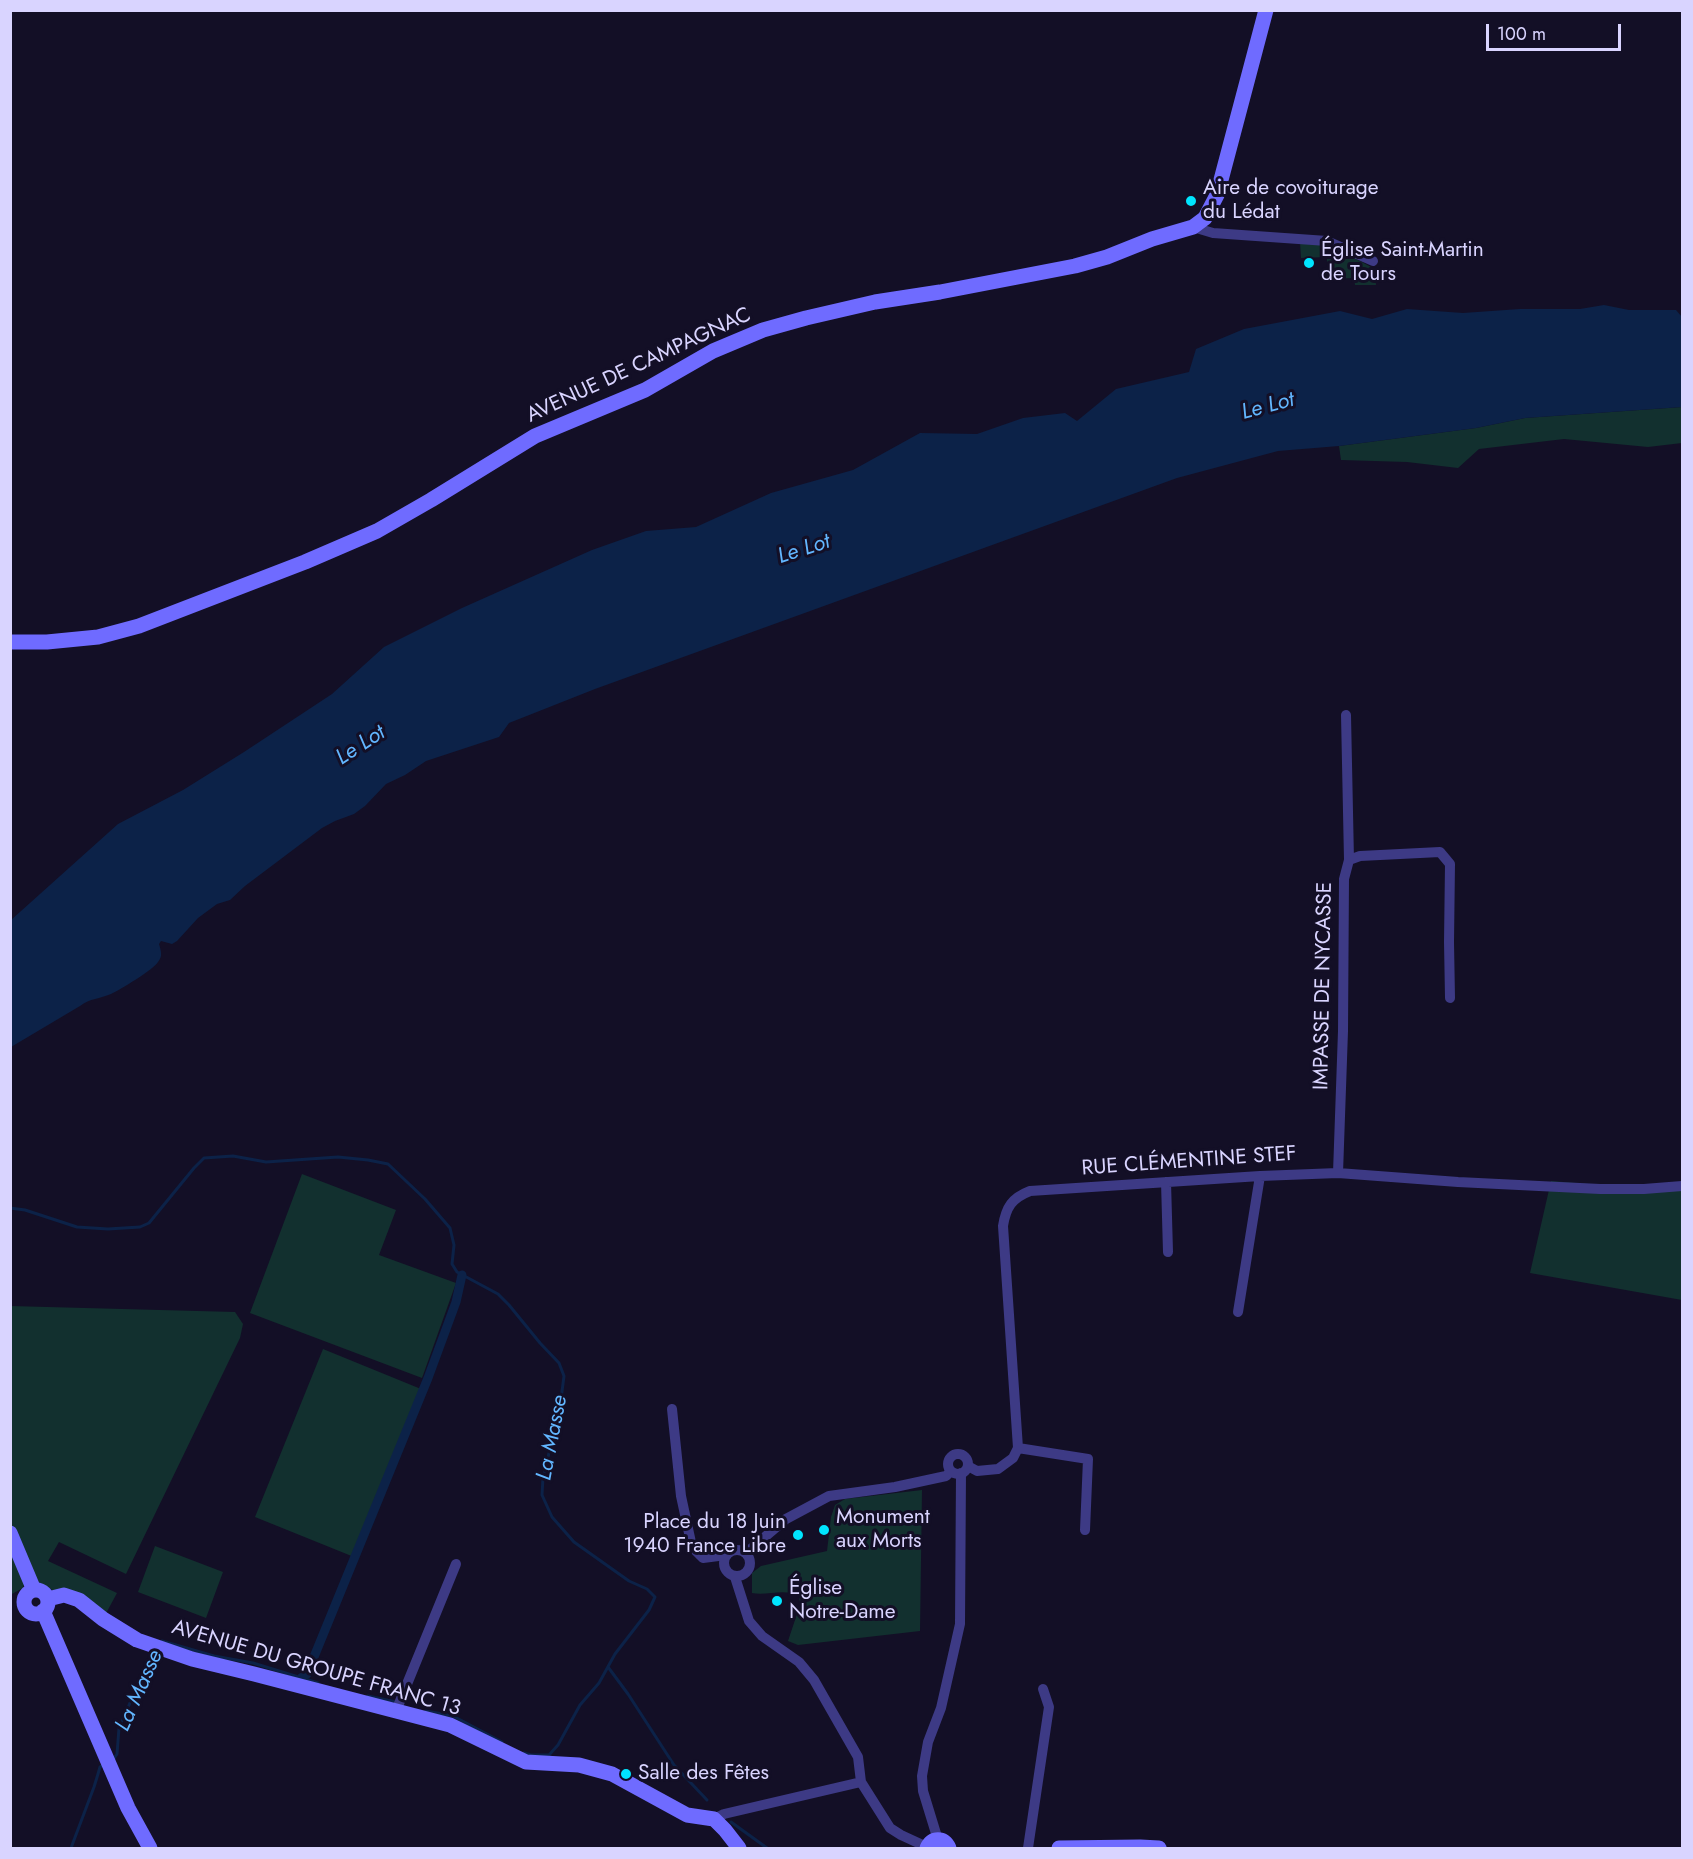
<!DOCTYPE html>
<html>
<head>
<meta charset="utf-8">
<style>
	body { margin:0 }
	#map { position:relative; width:1693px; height:1859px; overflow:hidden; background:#130f26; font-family:Jost,sans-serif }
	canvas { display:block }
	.frame { position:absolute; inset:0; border:12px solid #d9d4ff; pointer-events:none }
	.scale { position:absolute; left:1486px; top:24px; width:135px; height:27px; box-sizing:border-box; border:3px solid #d9d4ff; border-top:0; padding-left:8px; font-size:18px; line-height:21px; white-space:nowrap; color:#d9d4ff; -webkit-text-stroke:4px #130f26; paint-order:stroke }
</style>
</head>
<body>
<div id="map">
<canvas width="1693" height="1859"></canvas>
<div class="frame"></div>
<div class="scale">100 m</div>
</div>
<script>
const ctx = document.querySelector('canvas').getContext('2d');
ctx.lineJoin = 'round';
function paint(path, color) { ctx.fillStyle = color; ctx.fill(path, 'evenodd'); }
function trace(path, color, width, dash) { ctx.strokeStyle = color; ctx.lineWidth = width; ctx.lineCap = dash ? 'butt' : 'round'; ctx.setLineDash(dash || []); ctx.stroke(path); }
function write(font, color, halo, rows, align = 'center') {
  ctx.font = font + ' Jost,sans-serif'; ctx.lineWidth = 6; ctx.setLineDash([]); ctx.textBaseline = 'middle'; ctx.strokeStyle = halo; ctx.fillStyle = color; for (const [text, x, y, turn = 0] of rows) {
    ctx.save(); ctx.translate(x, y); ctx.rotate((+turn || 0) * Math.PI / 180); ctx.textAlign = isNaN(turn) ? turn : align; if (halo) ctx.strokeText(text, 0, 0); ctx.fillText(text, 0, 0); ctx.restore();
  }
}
const green = new Path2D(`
	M1300 242 1328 244 1371 267V273L1375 272 1376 285H1355L1354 278 1327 279V257L1301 258Z
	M1682 407V443L1648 447 1564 439 1479 449 1458 468 1407 462 1341 460 1339 446 1476 428 1525 418Z
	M302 1174 396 1210 379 1255 456 1283 422 1378 250 1313Z
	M1551 1181 1653 1189 1682 1188V1300L1530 1273Z
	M10 1306 235 1312 243 1324 240 1338 126 1574 59 1542 48 1561 117 1593 103 1619 64 1595 30 1580 11 1533Z
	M323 1349 421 1389 354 1557 255 1517Z
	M922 1490 920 1631 798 1645 788 1641 800 1605 799 1596C785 1588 767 1596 752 1593V1573L761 1566 827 1551 831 1517 835 1505 845 1499Z
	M10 1545 25 1580 23 1588 10 1595Z
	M155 1546 223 1572 206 1618 138 1592Z`);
const water = new Path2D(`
	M1604 305 1629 310H1676L1682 317V407L1525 418 1476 428 1339 446 1278 451 1177 478 595 689 509 723 499 737 426 761 405 775 386 784 365 806 354 814 335 821 322 828 245 886 230 900 217 904 198 918 177 941 172 944 161 941 159 944C161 951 163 956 158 962 154 969 120 990 111 994 100 999 90 998 80 1006L11 1047V920L118 824 183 790 244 752 332 694 384 647 462 608 592 550 646 531 696 527 771 493 853 470 920 433 977 434 1023 418 1065 413 1077 421 1116 389 1189 372 1196 349 1244 329 1340 311 1372 319 1407 309 1463 313 1520 309H1580Z`);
const stream = new Path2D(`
	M10 1208 25 1210 77 1227 108 1229 140 1227 149 1223 194 1168 204 1158 233 1156 266 1162 338 1157 368 1160 388 1164 425 1199 450 1228 454 1245 452 1264 457 1272 498 1294 509 1305 540 1343 559 1363 564 1376 560 1407 543 1478 542 1495 552 1517 574 1542 629 1581 647 1589 655 1597 649 1610 615 1654 599 1683 580 1705 558 1745 549 1755H531L524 1753
	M162 1641 214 1656 253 1663 318 1683
	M608 1667 628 1694 674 1765 707 1800
	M368 1696 396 1702
	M426 1711 453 1716 502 1742
	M113 1760 117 1754 119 1728 151 1655 154 1651
	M731 1822 767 1848
	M71 1848 94 1787 98 1774 100 1767 103 1765`);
const canal = new Path2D(`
	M301 1678 307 1674 428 1378 456 1302 462 1275`);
const street = new Path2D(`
	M1193 227 1213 233 1327 241 1373 261
	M1346 715 1349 860
	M1338 1173 1343 1031 1344 879 1349 860 1360 856 1440 852 1450 864 1449 942 1450 998
	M1166 1182 1168 1252
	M1238 1312 1260 1176
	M672 1409 681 1496 692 1547 703 1558 726 1555
	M1018 1448 1088 1459 1085 1530
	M948 1464a10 10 0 1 1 20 0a10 10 0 1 1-20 0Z
	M968 1466 977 1471 998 1469 1013 1458 1018 1448 1003 1226C1006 1207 1012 1198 1030 1191L1260 1176 1338 1173 1458 1182 1600 1189H1644L1682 1186
	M724 1563a13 13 0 1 1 26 0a13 13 0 1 1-26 0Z
	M746 1553 786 1519 829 1496 895 1487 946 1476 951 1471
	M735 1577 749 1621 762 1636 799 1662 814 1680 858 1757 861 1782
	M396 1711 456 1564
	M861 1782 890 1828 901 1835 927 1847
	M714 1819 724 1814 861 1782
	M938 1840 923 1791 922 1776 928 1742 941 1708 960 1624 961 1473
	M1028 1848 1049 1707 1043 1689`);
const secondary = new Path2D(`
	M10 642H47L98 637 139 626 305 562 377 531 431 500 535 436 645 390 713 351 763 330 806 318 875 302 940 292 1075 266 1107 257 1152 239 1193 227 1205 218 1217 195 1266 10
	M10 1533 34 1590
	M24 1602a12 12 0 1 1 24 0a12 12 0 1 1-24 0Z
	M48 1599 64 1595 79 1600 103 1619 137 1640 192 1659 254 1674 450 1725 526 1762 579 1765 612 1774 687 1815 714 1819 725 1830 739 1848
	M43 1611 128 1808 150 1848
	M927 1848C932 1837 944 1837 949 1848
	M1059 1848 1140 1847 1159 1848`);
const markers = [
	[1191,201,6,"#00e5ff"],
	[1309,263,6,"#00e5ff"],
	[824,1530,6,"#00e5ff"],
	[798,1535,6,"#00e5ff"],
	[777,1601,6,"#00e5ff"],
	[626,1774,6,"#00e5ff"]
];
const poiNames = [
	["Aire de covoiturage",1203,189],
	["du Lédat",1203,213],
	["Église Saint-Martin",1321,251],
	["de Tours",1321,275],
	["Monument",836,1518],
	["aux Morts",836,1542],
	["Place du 18 Juin",786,1523,"right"],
	["1940 France Libre",786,1547,"right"],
	["Église",789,1589],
	["Notre-Dame",789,1613],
	["Salle des Fêtes",638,1774]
];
const streetNames = [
	["AVENUE DE CAMPAGNAC",639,366,-25],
	["IMPASSE DE NYCASSE",1324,986,-89],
	["RUE CLÉMENTINE STEF",1189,1162,-4],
	["AVENUE DU GROUPE FRANC 13",316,1669,16]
];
const waterNames = [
	["Le Lot",1268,407,-15],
	["Le Lot",804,550,-18],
	["Le Lot",361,746,-33],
	["La Masse",553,1438,-79],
	["La Masse",140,1691,-66]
];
paint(green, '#12302f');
paint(water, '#0c2248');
trace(stream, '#0c2248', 3);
trace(canal, '#0c2248', 9);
trace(street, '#3d3a85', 10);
trace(secondary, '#6f6bff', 15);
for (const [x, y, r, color] of markers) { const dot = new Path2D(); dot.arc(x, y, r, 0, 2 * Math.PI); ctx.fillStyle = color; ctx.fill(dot); trace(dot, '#130f26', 2); }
write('21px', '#d9d4ff', '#130f26', poiNames, 'left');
write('21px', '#d9d4ff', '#130f26', streetNames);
write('italic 22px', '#62b6ff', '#130f26', waterNames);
</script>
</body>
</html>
